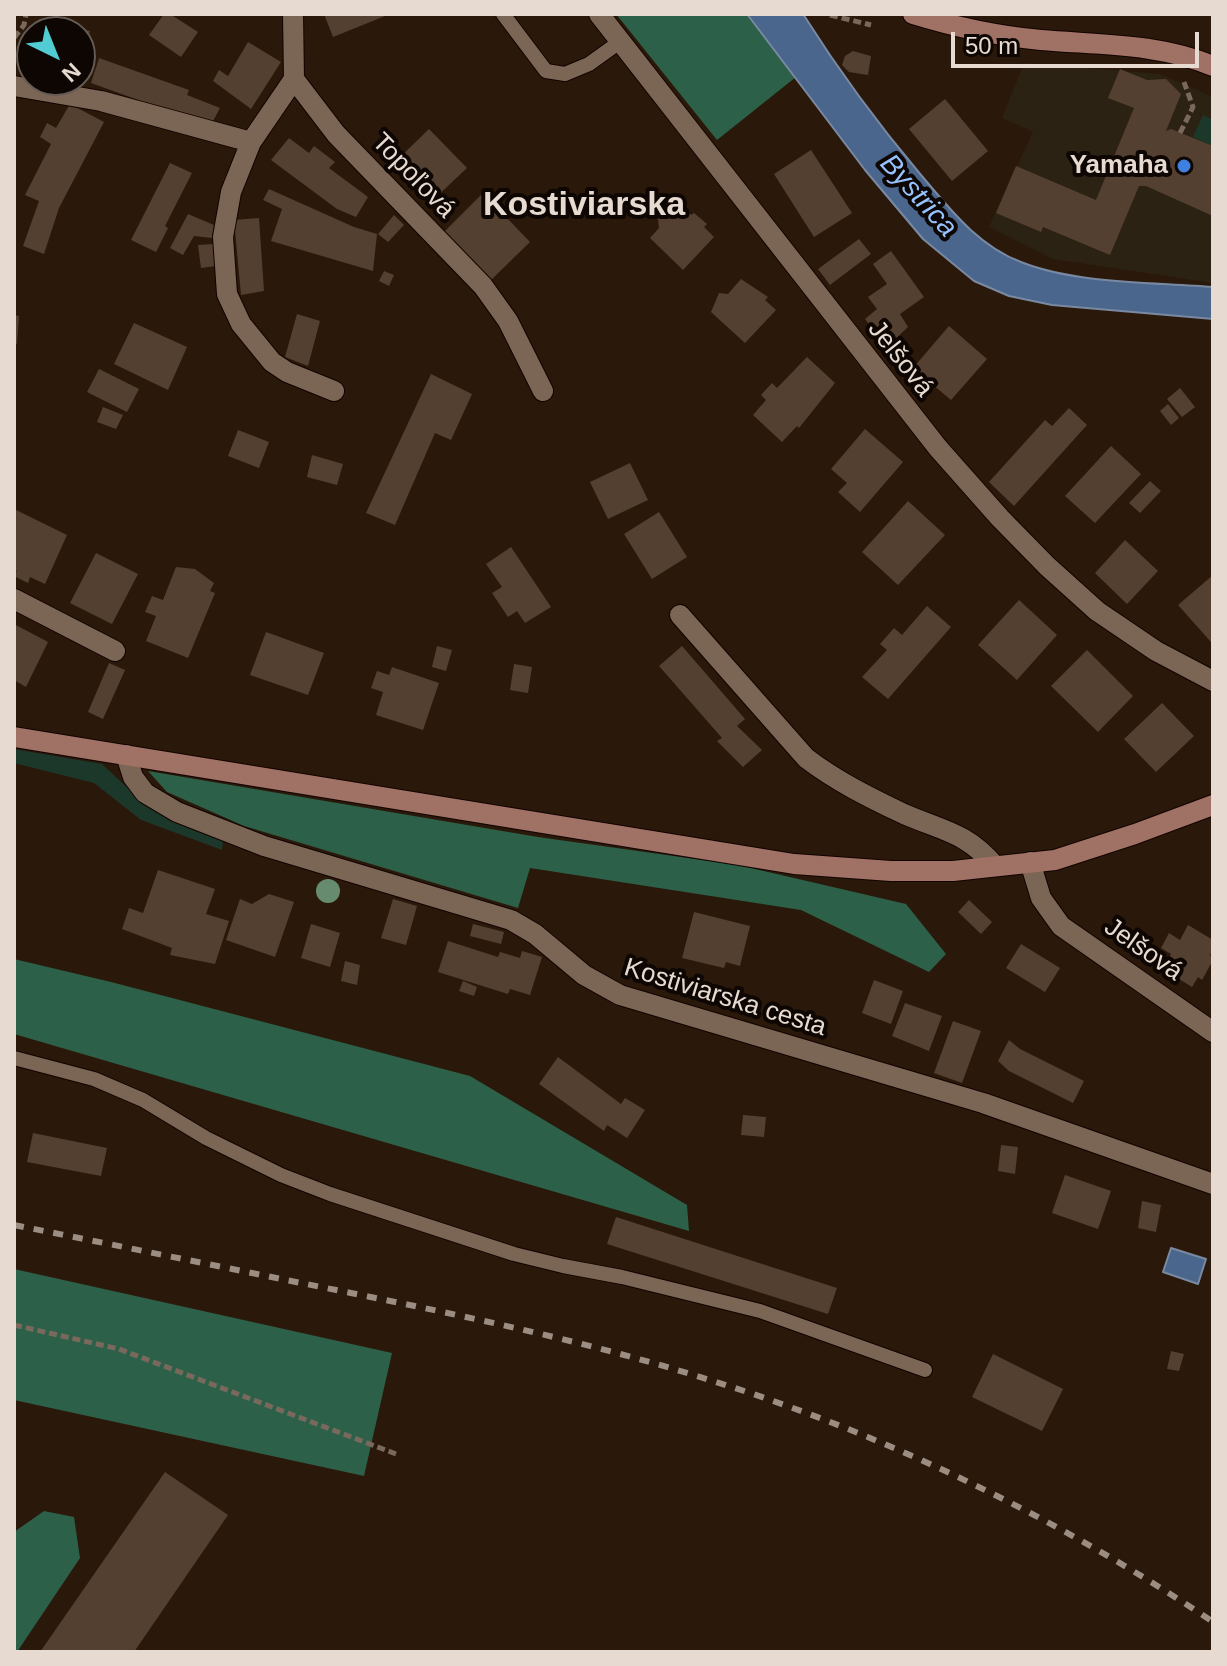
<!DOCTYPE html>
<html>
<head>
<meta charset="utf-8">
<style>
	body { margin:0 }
	#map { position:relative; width:1227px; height:1666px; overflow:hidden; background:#2a180a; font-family:Helvetica,sans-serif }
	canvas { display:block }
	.frame { position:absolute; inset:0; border:16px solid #e7dad1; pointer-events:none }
	.north { position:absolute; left:16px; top:16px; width:80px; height:80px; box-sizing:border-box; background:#0d0602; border:2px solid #645b55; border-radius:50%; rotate:137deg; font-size:22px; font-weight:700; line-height:32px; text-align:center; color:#e7dad1 }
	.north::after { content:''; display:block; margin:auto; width:28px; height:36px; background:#51ccd2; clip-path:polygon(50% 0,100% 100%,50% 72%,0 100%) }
	.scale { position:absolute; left:951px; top:32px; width:248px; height:36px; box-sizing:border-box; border:4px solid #e7dad1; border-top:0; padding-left:10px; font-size:24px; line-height:28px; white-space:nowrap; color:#e7dad1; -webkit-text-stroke:6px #0d0602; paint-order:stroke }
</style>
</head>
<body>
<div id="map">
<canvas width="1227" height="1666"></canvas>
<div class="frame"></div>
<div class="north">N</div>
<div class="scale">50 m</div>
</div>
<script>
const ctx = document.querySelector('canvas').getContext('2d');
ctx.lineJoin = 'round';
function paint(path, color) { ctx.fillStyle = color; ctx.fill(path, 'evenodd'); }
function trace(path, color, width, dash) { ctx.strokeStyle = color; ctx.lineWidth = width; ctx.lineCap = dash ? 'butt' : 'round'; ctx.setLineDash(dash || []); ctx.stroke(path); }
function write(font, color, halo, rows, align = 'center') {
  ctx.font = font + ' Helvetica,sans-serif'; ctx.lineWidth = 8; ctx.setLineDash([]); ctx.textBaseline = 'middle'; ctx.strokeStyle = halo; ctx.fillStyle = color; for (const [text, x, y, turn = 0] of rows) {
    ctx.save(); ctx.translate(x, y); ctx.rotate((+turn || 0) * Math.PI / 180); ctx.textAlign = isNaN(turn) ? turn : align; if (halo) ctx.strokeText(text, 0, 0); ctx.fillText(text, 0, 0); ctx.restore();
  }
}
const commercial = new Path2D(`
	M1024 63 1160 74 1213 97V283L1053 259 989 227 1033 132 1002 118Z`);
const green = new Path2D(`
	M1203 115 1213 120V146L1193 137Z
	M14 749 102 764 149 808 217 836 223 841 222 850 141 820 94 783 14 763Z`);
const forest = new Path2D(`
	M616 14H747L796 77 717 140Z
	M148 771 538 837 738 865 906 904 946 954 929 972 801 910 530 868 518 908 244 826 167 792Z
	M14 959 111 982 470 1076 687 1205 689 1231 14 1034Z
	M14 1269 392 1353 364 1476 14 1400Z
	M44 1511 74 1517 80 1558 17 1652H14V1532Z`);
const water = new Path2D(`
	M747 14H803C839 71 878 124 921 175 950 209 978 246 1021 262 1076 284 1153 282 1213 287V319L1052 305 1009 296 974 281 923 239 865 170Z
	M1171 1248 1206 1259 1198 1284 1163 1272Z`);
const building = new Path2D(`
	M164 14H170L198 32 181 57 149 35Z
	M324 14H390L333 37Z
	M58 21 90 31 81 66 80 32H55Z
	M248 42 281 62 251 109 213 81 219 70 228 76Z
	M853 51 871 56 868 75 849 72 842 65 845 56Z
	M99 58 189 90 187 95 220 108 212 123 180 115 91 83Z
	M1120 69 1147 80 1166 79 1181 94 1166 131 1171 129 1213 146V216L1146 186H1139L1110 255 1043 227 1041 232 996 213 1016 166 1096 200 1134 108 1108 98Z
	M945 99 988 151 952 181 909 129Z
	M70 104 104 122 59 208 44 254 23 246 39 201 25 195 51 144 40 137 47 123 56 128Z
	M429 129 467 168 432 201 395 162Z
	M289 138 309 153 314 146 335 162 329 168 368 197 356 217 337 209 271 160Z
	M811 150 852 213 814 237 774 174Z
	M170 163 192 173 165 226 168 228 156 252 131 240Z
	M269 189 354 227 377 234 373 271 271 241 282 209 263 200Z
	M483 193 530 242 490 281 443 233Z
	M681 205 691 215 694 213 707 224 704 227 714 237 683 270 650 238 659 228 658 219 663 214 672 215Z
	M188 214 214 225 212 238 194 236 183 255 170 248Z
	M394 215 404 225 388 242 378 234Z
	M259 218 264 291 241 295 234 220Z
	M859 239 871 254 830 285 818 269Z
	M213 244 216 266 201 268 198 245Z
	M891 251 924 297 900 314 908 327 887 347 865 319 877 309 868 297 887 284 873 264Z
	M384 271 394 275 389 286 379 281Z
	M741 279 768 297 765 300 776 310 745 343 711 312 719 293 728 294Z
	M297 314 320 321 308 366 285 357Z
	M14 315 19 316 17 344 14 343Z
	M134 323 187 347 168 390 114 364Z
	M949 326 987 359 951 400 913 368Z
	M807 357 835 383 799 428 797 426 782 442 753 415 766 400 761 395 772 383 777 388Z
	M99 369 139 389 127 412 87 392Z
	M431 374 472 394 451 440 435 433 395 525 366 513Z
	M1180 388 1195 407 1182 417 1167 399Z
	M1168 404 1179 418 1171 425 1160 411Z
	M103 407 123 415 116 429 97 422Z
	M1069 408 1087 425 1014 506 989 482 1045 420 1052 426Z
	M865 429 903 462 860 512 838 492 847 483 831 469Z
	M238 430 269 442 259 468 228 456Z
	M1111 446 1141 474 1095 523 1065 496Z
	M312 455 343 464 337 485 307 477Z
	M630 463 648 500 608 519 590 482Z
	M1150 481 1161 491 1140 513 1129 503Z
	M908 501 945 535 898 585 862 552Z
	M14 509 67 535 45 584 30 577 28 583 14 576 17 571 14 570Z
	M659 512 687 557 652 579 624 534Z
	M1125 540 1158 571 1127 604 1095 573Z
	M511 547 551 607 525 623 517 611 508 617 492 593 502 587 486 564Z
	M96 553 138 574 112 624 70 603Z
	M176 567 195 569 214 583 210 591 215 593 188 658 146 641 156 616 145 612 152 596 163 600Z
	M1213 575V640L1211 642 1178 605Z
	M1019 600 1057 635 1017 680 978 645Z
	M927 606 951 627 888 699 862 677 887 650 880 644 894 628 902 635Z
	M14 624 48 642 26 687 14 680Z
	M266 632 324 653 308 695 250 675Z
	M437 646 452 650 446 671 432 667Z
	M682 646 745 719 737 726 762 750 743 767 717 741 722 738 659 666Z
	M1087 650 1133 696 1098 732 1051 686Z
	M109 663 125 670 103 719 88 712Z
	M514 664 532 667 528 693 510 690Z
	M392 667 439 683 423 730 376 715 383 692 371 688 377 671 389 675Z
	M1162 703 1194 736 1156 772 1124 739Z
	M158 870 215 889 206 914 229 921 215 964 170 955 172 948 122 929 129 908 143 913Z
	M269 894 294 902 275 957 226 940 240 899 252 904Z
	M393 899 417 906 406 945 381 938Z
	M969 900 992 922 981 934 958 912Z
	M694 912 750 926 740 966 726 962 724 968 682 958Z
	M311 924 340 933 330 967 301 958Z
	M473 924 504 932 501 944 470 936Z
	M1188 925 1213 940V950L1210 955 1213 960 1202 980 1198 977 1192 987 1163 969 1171 954 1161 948 1169 933 1180 940Z
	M448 941 498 957 500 952 520 958 522 951 542 957 530 995 510 989 508 994 438 972Z
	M1021 944 1060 968 1045 992 1006 968Z
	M345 961 360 965 357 985 341 981Z
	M874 980 903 991 891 1024 862 1013Z
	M463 981 477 987 474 996 459 991Z
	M905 1003 942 1016 929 1051 892 1036Z
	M953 1021 981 1031 962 1083 934 1073Z
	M1009 1040 1020 1049 1084 1081 1073 1103 1009 1071 998 1061Z
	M558 1057 621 1104 625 1098 645 1110 627 1138 607 1125 604 1131 539 1084Z
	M743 1115 766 1117 764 1137 741 1135Z
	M33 1133 107 1148 101 1176 27 1162Z
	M1001 1145 1018 1147 1015 1174 998 1171Z
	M1065 1175 1111 1191 1098 1229 1052 1213Z
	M1142 1201 1161 1205 1156 1232 1138 1228Z
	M616 1217 837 1288 828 1314 607 1244Z
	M1171 1351 1184 1354 1179 1371 1167 1369Z
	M993 1354 1063 1389 1042 1431 972 1397Z
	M165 1472 228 1515 134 1652H40Z`);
const path = new Path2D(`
	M830 15 871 25
	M14 38 24 25 26 14
	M1180 133 1193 107 1184 82
	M14 1325 119 1349 396 1454`);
const lane = new Path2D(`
	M503 14 546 71 565 74 589 64 621 41
	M14 1058 94 1079 143 1100 206 1138 281 1175 330 1194 514 1254 563 1266 622 1277 760 1311 925 1370`);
const street = new Path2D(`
	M293 14 294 79 251 142 231 192 223 237 227 294 241 324 272 362 287 372 334 391
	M599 14 938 448 1000 518 1047 566 1097 611 1156 651 1213 681
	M294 79 336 134 483 286 508 321 543 391
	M14 86 101 101 251 142
	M14 599 115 651
	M680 615 806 758C836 781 870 798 904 814 943 831 966 832 995 866
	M126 755 133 777 145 793 177 812 264 846 511 920 535 934 584 975 620 995 983 1103 1213 1184
	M1030 862 1041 898 1061 926 1213 1032`);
const secondary = new Path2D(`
	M913 14C955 27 997 36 1041 40 1099 45 1158 43 1213 66
	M14 737 794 864 891 871H953L1055 860 1135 834 1213 805`);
const rail = new Path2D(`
	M14 1225C125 1247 236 1270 346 1292 470 1317 593 1343 713 1381 889 1436 1060 1519 1213 1622`);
const trees = [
	[328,891]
];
const markers = [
	[1184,166,8,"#3f7fe0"]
];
const poiNames = [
	["Yamaha",1168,166]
];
const streetNames = [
	["Topoľová",413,176,46],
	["Jelšová",900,359,52],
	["Jelšová",1143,950,35],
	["Kostiviarska cesta",725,998,17]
];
const waterNames = [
	["Bystrica",918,196,48]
];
const districtNames = [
	["Kostiviarska",584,206]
];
paint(commercial, '#2c2213');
paint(green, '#1b382a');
paint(forest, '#2d6048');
paint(water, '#4a668c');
trace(water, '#7989a1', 2);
paint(building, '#544031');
trace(lane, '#120300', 16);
trace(street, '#120300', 22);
trace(secondary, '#120300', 22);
trace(path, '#79695d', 5, [8, 4]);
trace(lane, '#7b6555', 14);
trace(street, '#7b6555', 20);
trace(secondary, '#a07165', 20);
trace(rail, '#9c8d82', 6, [10, 10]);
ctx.fillStyle = '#668b6e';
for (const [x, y] of trees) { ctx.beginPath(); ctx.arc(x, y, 12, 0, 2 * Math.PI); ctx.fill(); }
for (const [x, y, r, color] of markers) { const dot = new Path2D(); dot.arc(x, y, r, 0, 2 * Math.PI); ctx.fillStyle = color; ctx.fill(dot); trace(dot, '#0d0602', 3); }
write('bold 26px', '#e7dad1', '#0d0602', poiNames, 'right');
write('26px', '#e7dad1', '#0d0602', streetNames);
write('italic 28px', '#95c2ff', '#0d0602', waterNames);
write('bold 34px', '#e7dad1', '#0d0602', districtNames);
</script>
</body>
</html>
